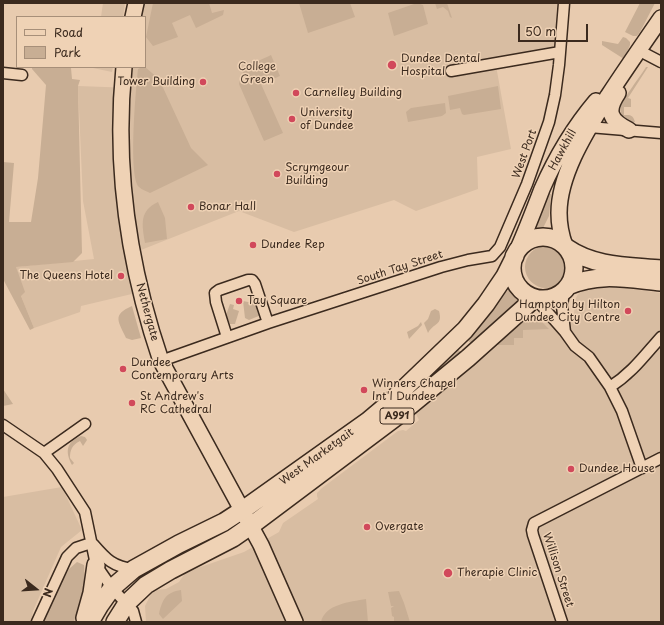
<!DOCTYPE html>
<html>
<head>
<meta charset="utf-8">
<style>
	body { margin:0 }
	#map { position:relative; width:664px; height:625px; overflow:hidden; background:#e8cbaf; font-family:"Playpen Sans",sans-serif }
	canvas { display:block }
	.frame { position:absolute; inset:0; border:4px solid #3b2a1e; pointer-events:none }
	.legend { position:absolute; left:16px; top:16px; width:130px; height:52px; box-sizing:border-box; background:#efd2b5; border:1px solid #a78f79; margin:0; padding:5px 7px; list-style:none; font-size:12px; color:#3b2a1e }
	.legend li { display:flex; align-items:center; gap:8px; height:20px }
	.legend b { width:20px; border:1px solid #a78f79 }
	.north { position:absolute; left:16px; top:569px; width:40px; height:40px; -webkit-text-stroke:3px #efd2b5; paint-order:stroke; rotate:107deg; font-size:11px; font-weight:700; line-height:16px; text-align:center; color:#3b2a1e }
	.north::after { content:''; display:block; margin:auto; width:14px; height:18px; background:#3b2a1e; clip-path:polygon(50% 0,100% 100%,50% 72%,0 100%) }
	.scale { position:absolute; left:518px; top:24px; width:70px; height:18px; box-sizing:border-box; border:2px solid #3b2a1e; border-top:0; padding-left:5px; font-size:12px; line-height:14px; white-space:nowrap; color:#3b2a1e; -webkit-text-stroke:3px #efd2b5; paint-order:stroke }
</style>
</head>
<body>
<div id="map">
<canvas width="664" height="625"></canvas>
<div class="frame"></div>
<ul class="legend">
<li><b style="height:5px;background:#efd2b5"></b>Road</li>
<li><b style="height:11px;background:#c8ae94"></b>Park</li>
</ul>
<div class="north">N</div>
<div class="scale">50 m</div>
</div>
<script>
const ctx = document.querySelector('canvas').getContext('2d');
ctx.lineJoin = 'round';
function paint(path, color) { ctx.fillStyle = color; ctx.fill(path, 'evenodd'); }
function trace(path, color, width, dash) { ctx.strokeStyle = color; ctx.lineWidth = width; ctx.lineCap = dash ? 'butt' : 'round'; ctx.setLineDash(dash || []); ctx.stroke(path); }
function write(font, color, halo, rows, align = 'center') {
  ctx.font = font + ' "Playpen Sans",sans-serif'; ctx.lineWidth = 3; ctx.setLineDash([]); ctx.textBaseline = 'middle'; ctx.strokeStyle = halo; ctx.fillStyle = color; for (const [text, x, y, turn = 0] of rows) {
    ctx.save(); ctx.translate(x, y); ctx.rotate((+turn || 0) * Math.PI / 180); ctx.textAlign = isNaN(turn) ? turn : align; if (halo) ctx.strokeText(text, 0, 0); ctx.fillText(text, 0, 0); ctx.restore();
  }
}
const built = new Path2D(`
	M103 3H125L123 17H101Z
	M142 3H557L554 49 495 60 511 149 477 157 478 189 416 211 394 200 294 232 239 211 136 252 131 244 124 245 129 246 136 293 81 306 80 312 34 328 21 296 16 267 94 259 83 201 78 86 131 88 133 67H145V17H140Z
	M93 67H113L112 72 93 68Z
	M597 284 661 293V622H146L145 606 151 594 156 590 166 589 179 582 186 572 244 552 279 532 283 523 318 499 317 496V493L322 488 398 431 403 430 406 431 419 420 415 412 488 354 527 319 534 318 543 323 574 316 575 300 578 294Z
	M62 487 82 530 61 547 33 611 31 622H3V497Z`);
const green = new Path2D(`
	M153 3H209L212 13 224 10 223 15 196 28 190 15 172 23 178 37 153 46 146 37Z
	M299 3H350L355 17 308 33Z
	M417 3 423 5 428 24 394 36 388 13Z
	M435 3H447L452 18 450 17 448 11 443 7 437 9Z
	M640 3H655L640 32 637 36H633L625 32Z
	M623 37 626 38 630 42V45L624 59 602 45V41L618 44Z
	M271 55 280 76 261 84 283 133 264 141 239 84C242 65 255 63 271 55Z
	M32 67 71 68 72 79 80 80 78 86 82 253 73 262 16 267 25 292 21 296 34 328 30 330 3 279V162L14 163 9 222H31L38 178 46 85 32 69Z
	M142 67H145L159 79 191 148 208 165 150 193C147 191 142 190 139 187 128 176 136 88 138 69Z
	M646 67H648L628 98 631 99V107H624V115C631 115 633 115 635 122 627 122 618 116 621 106 622 100 642 74 646 67Z
	M498 86 501 109 464 115 462 114 460 108 450 110 448 96Z
	M445 103 446 113 442 116 408 122 406 112 411 108Z
	M547 193 551 194 549 216 543 228 536 229Z
	M158 202 165 218 167 239 145 243C142 224 139 211 158 202Z
	M525 267a21 21 0 1 1 42 0a21 21 0 1 1-42 0Z
	M512 286 523 298 473 346 465 337Z
	M243 301 253 303 259 302 261 315 249 320 245 318Z
	M230 304 234 305 233 309 239 311 235 324H230L226 315Z
	M132 306 141 338 132 340 126 338C119 322 111 315 132 306Z
	M435 309 439 311C443 326 434 322 428 333L424 323 428 319 431 311Z
	M530 318 540 320 549 329 523 330V338H514V345H497L527 319Z
	M421 322 422 325 409 339 407 332 418 326Z
	M456 347 464 356 425 383Z
	M3 389 13 404 3 406Z
	M81 436 85 437 87 440 83 446 80 441C72 445 70 450 70 458L74 463 72 465C65 452 66 442 81 436Z
	M77 562 84 565C86 590 81 599 74 622H43L46 611 69 569Z
	M181 590 182 601 163 619 159 614C162 600 166 592 181 590Z
	M399 591 404 603 410 622 394 621V617L392 616 391 608 394 606H391L388 592Z
	M366 599 368 622H321C325 604 350 602 366 599Z`);
const street = new Path2D(`
	M638 50 661 62
	M451 71 560 52
	M3 73 22 75
	M589 127 661 133
	M564 291 562 306 565 332
	M535 298 565 332 575 346 589 357 610 387 622 411 642 468
	M227 337 216 302 215 293 219 290 248 280H252L255 284 268 323
	M161 361 268 323 441 267 468 260 492 256 500 247 527 184 549 122 555 95 559 65 564 3
	M610 387C632 373 644 356 661 337
	M3 425 44 453 57 469 85 512 96 565 112 588 133 611 136 622
	M44 453 85 424
	M93 544C106 559 113 567 134 569
	M37 622 67 557 76 548 91 543
	M562 622 533 535 532 530 534 523 661 458`);
const secondary = new Path2D(`
	M133 17 136 3
	M124 67C114 166 129 267 161 361L261 545 295 622
	M618 93C606 111 609 120 629 130
	M565 246C561 235 559 224 559 213 559 173 588 129 608 96 625 70 643 44 661 18
	M517 251C526 231 534 210 542 189 556 157 574 127 596 101`);
const primary = new Path2D(`
	M512 268a31 31 0 1 1 62 0a31 31 0 1 1-62 0Z
	M567 248C594 267 629 266 661 269
	M568 286C599 272 629 279 661 282
	M85 618 92 593 96 565
	M90 622 100 605 112 588 134 569 179 544 224 522 247 507 368 421 387 405 465 330 486 304 505 276 515 256
	M115 622 127 603 146 585 171 570 233 538 256 522 400 414 468 358 535 298`);
const markers = [
	[392,65,5,"#d1495b"],
	[203,82,4,"#d1495b"],
	[296,93,4,"#d1495b"],
	[292,119,4,"#d1495b"],
	[277,174,4,"#d1495b"],
	[191,207,4,"#d1495b"],
	[253,245,4,"#d1495b"],
	[121,276,4,"#d1495b"],
	[239,301,4,"#d1495b"],
	[628,311,4,"#d1495b"],
	[123,369,4,"#d1495b"],
	[364,390,4,"#d1495b"],
	[132,403,4,"#d1495b"],
	[571,469,4,"#d1495b"],
	[367,527,4,"#d1495b"],
	[448,573,5,"#d1495b"]
];
const shields = [
	[397,416,34]
];
const shieldNames = [
	["A991",397,416]
];
const poiNames = [
	["Dundee Dental",401,59],
	["Hospital",401,72],
	["Tower Building",195,82,"right"],
	["Carnelley Building",304,93],
	["University",300,113],
	["of Dundee",300,126],
	["Scrymgeour",285,168],
	["Building",285,181],
	["Bonar Hall",199,207],
	["Dundee Rep",261,245],
	["The Queens Hotel",113,276,"right"],
	["Tay Square",247,301],
	["Hampton by Hilton",620,305,"right"],
	["Dundee City Centre",620,318,"right"],
	["Dundee",131,363],
	["Contemporary Arts",131,376],
	["Winners Chapel",372,384],
	["Int'l Dundee",372,397],
	["St Andrew's",140,397],
	["RC Cathedral",140,410],
	["Dundee House",579,469],
	["Overgate",375,527],
	["Therapie Clinic",457,573]
];
const parkNames = [
	["College",257,67],
	["Green",257,80]
];
const streetNames = [
	["Hawkhill",563,150,-61],
	["West Port",525,154,-70],
	["South Tay Street",400,268,-18],
	["Nethergate",147,312,75],
	["West Marketgait",317,457,-36],
	["Willison Street",558,570,72]
];
paint(built, '#d8bda2');
paint(green, '#c8ae94');
trace(street, '#3b2a1e', 13);
trace(secondary, '#3b2a1e', 18);
trace(primary, '#3b2a1e', 20);
trace(street, '#efd2b5', 10);
trace(secondary, '#efd2b5', 15);
trace(primary, '#efd2b5', 17);
for (const [x, y, r, color] of markers) { const dot = new Path2D(); dot.arc(x, y, r, 0, 2 * Math.PI); ctx.fillStyle = color; ctx.fill(dot); trace(dot, '#efd2b5', 1.5); }
for (const [x, y, w] of shields) { const box = new Path2D(); box.roundRect(x - w / 2, y - 8, w, 16, 3); ctx.fillStyle = '#efd2b5'; ctx.fill(box); trace(box, '#3b2a1e', 1); }
write('bold 10px', '#3b2a1e', null, shieldNames);
write('11px', '#3b2a1e', '#efd2b5', poiNames, 'left');
write('11px', '#503e30', '#efd2b5', parkNames);
write('11px', '#3b2a1e', '#efd2b5', streetNames);
</script>
</body>
</html>
